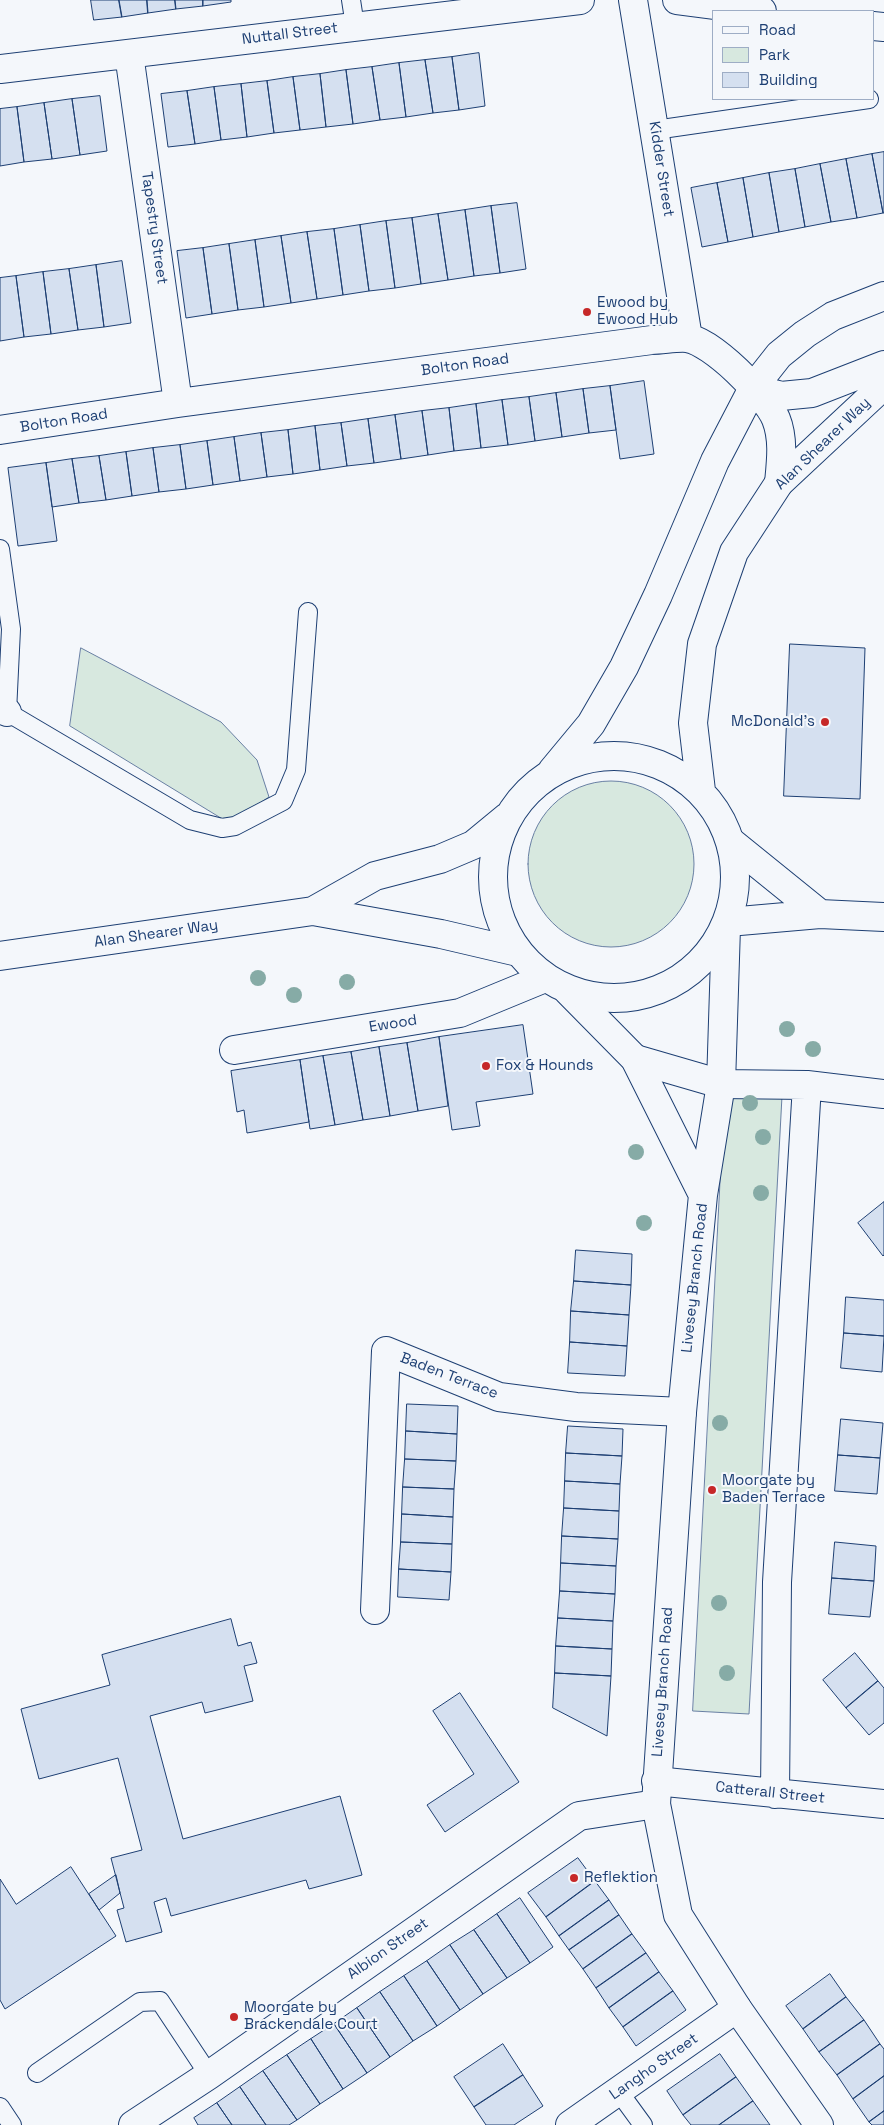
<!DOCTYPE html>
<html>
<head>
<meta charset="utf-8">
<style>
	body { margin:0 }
	#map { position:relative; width:884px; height:2125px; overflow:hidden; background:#f4f7fb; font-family:"Space Grotesk",sans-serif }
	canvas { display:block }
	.legend { position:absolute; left:712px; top:10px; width:162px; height:90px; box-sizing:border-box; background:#f4f7fb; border:1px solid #9eadc5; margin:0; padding:6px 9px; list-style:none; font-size:15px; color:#1d3f73 }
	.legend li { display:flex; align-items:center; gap:10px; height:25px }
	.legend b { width:25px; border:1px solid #9eadc5 }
</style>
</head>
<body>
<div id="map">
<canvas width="884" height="2125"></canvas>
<ul class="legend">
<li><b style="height:6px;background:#f4f7fb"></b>Road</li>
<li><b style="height:14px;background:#d7e8df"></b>Park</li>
<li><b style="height:14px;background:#d5e0f0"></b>Building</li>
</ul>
</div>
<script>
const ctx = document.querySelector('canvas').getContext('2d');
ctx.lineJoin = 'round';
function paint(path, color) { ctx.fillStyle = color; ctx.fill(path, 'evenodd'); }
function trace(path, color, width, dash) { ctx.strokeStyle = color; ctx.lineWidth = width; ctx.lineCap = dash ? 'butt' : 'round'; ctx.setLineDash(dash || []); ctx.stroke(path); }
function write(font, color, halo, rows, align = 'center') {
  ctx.font = font + ' "Space Grotesk",sans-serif'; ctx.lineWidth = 4; ctx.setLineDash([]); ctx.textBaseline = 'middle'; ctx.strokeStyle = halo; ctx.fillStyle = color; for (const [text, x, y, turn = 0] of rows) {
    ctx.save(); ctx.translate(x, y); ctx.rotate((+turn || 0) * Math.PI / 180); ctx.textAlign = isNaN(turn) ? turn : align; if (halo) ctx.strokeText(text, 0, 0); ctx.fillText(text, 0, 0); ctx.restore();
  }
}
const green = new Path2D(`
	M81 648 221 722 257 760 269 797 229 823 70 726Z
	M528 864a83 83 0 1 1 166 0a83 83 0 1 1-166 0Z
	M725 1093 782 1096 749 1714 693 1711Z`);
const building = new Path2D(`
	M91 0H119L122 17 94 20Z
	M119 0H147L148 13 122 17Z
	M147 0H175L176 9 148 13Z
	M175 0H203V6L176 9Z
	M203 0H231V2L203 6Z
	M479 53 485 106 459 110 452 57Z
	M452 57 459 110 433 113 425 60Z
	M425 60 433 113 406 117 399 63Z
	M399 63 406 117 380 120 372 67Z
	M372 67 380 120 353 124 346 70Z
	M346 70 353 124 326 127 320 74Z
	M320 74 326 127 300 130 293 77Z
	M293 77 300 130 274 133 267 81Z
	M267 81 274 133 247 137 241 84Z
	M241 84 247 137 221 140 214 87Z
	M214 87 221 140 195 144 187 91Z
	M187 91 195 144 168 147 161 94Z
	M100 96 107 151 80 155 72 99Z
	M72 99 80 155 52 159 44 103Z
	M44 103 52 159 24 162 17 107Z
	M17 107 24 162 0 166V109Z
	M884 152V213H883L872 154Z
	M872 154 883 213 857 218 846 159Z
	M846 159 857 218 831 222 820 164Z
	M820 164 831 222 805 227 795 169Z
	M795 169 805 227 779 232 769 173Z
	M769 173 779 232 753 237 743 178Z
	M743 178 753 237 728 242 717 183Z
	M717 183 728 242 702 247 691 188Z
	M517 203 526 269 500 273 491 206Z
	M491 206 500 273 474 276 465 210Z
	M465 210 474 276 448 280 438 214Z
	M438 214 448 280 421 284 412 218Z
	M412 218 421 284 395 288 386 221Z
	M386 221 395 288 369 291 360 225Z
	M360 225 369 291 343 295 334 229Z
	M334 229 343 295 317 299 307 232Z
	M307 232 317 299 291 303 281 236Z
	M281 236 291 303 264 307 255 240Z
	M255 240 264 307 238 310 229 244Z
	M229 244 238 310 212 314 203 248Z
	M203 248 212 314 186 318 177 251Z
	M122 261 131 323 104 327 96 265Z
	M96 265 104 327 78 330 69 269Z
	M69 269 78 330 51 334 43 272Z
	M43 272 51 334 24 337 16 276Z
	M16 276 24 337 0 341V278Z
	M644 381 654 454 620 459 610 386Z
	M610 386 616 430 589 433 583 389Z
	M583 389 589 433 562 437 556 393Z
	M556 393 562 437 535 441 529 397Z
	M529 397 535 441 508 445 502 400Z
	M502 400 508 445 481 448 476 404Z
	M476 404 481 448 454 451 449 408Z
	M449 408 454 451 428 455 422 411Z
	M422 411 428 455 401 459 395 415Z
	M395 415 401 459 374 463 368 419Z
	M368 419 374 463 347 466 341 423Z
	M341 423 347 466 320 470 315 426Z
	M315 426 320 470 293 474 288 430Z
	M288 430 293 474 267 477 261 433Z
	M261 433 267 477 240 481 234 437Z
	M234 437 240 481 213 485 207 441Z
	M207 441 213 485 186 489 180 445Z
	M180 445 186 489 159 492 153 448Z
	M153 448 159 492 132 496 126 452Z
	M126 452 132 496 106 500 99 456Z
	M99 456 106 500 79 503 72 459Z
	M72 459 79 503 52 507 46 463Z
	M46 463 57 541 18 546 8 468Z
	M790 644 865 648 860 799 784 796Z
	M523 1025 533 1094 476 1102 480 1126 452 1130 439 1037Z
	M439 1037 448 1106 418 1111 407 1043Z
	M407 1043 418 1111 390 1116 379 1047Z
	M379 1047 390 1116 363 1120 351 1052Z
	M351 1052 363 1120 335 1125 323 1056Z
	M323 1056 335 1125 310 1129 300 1060Z
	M300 1060 309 1122 247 1133 244 1110 237 1112 231 1071Z
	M884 1202V1255L883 1256 858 1223Z
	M576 1250 632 1254 631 1285 574 1281Z
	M574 1281 631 1285 629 1315 571 1311Z
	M846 1297 884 1300V1336L844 1333Z
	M571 1311 629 1315 627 1346 570 1342Z
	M844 1333 884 1336 882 1372 841 1368Z
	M570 1342 627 1346 625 1376 568 1373Z
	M407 1404 458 1406 457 1434 406 1431Z
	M841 1419 883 1423 880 1458 838 1455Z
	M568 1426 623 1429 622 1456 566 1453Z
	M406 1431 457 1434 456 1461 405 1459Z
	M566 1453 622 1456 620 1484 565 1481Z
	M838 1455 880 1458 877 1494 835 1491Z
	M405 1459 456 1461 454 1489 403 1487Z
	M565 1481 620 1484 619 1511 564 1508Z
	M403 1487 454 1489 453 1517 402 1514Z
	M564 1508 619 1511 618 1539 562 1536Z
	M402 1514 453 1517 452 1544 401 1542Z
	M562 1536 618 1539 616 1566 561 1563Z
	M401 1542 452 1544 451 1572 399 1569Z
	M835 1542 876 1546 874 1581 832 1578Z
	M561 1563 616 1566 615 1594 560 1591Z
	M399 1569 451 1572 449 1600 398 1597Z
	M832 1578 874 1581 870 1617 829 1614Z
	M560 1591 615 1594 613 1621 558 1618Z
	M558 1618 613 1621 612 1649 556 1646Z
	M231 1619 238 1646 251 1642 257 1663 244 1666 253 1701 205 1713 202 1702 150 1716 183 1839 340 1796 362 1875 309 1889 306 1880 171 1916 166 1898 154 1902 162 1932 126 1942 117 1910 124 1908 111 1858 142 1850 118 1758 39 1779 21 1709 110 1685 102 1655Z
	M556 1646 612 1649 611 1676 555 1673Z
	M855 1653 878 1681 846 1708 823 1680Z
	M555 1673 611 1676 607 1736 553 1708Z
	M878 1681 884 1688V1723L869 1735 846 1708Z
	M460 1693 519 1782 445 1832 427 1805 474 1774 433 1711Z
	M578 1858 595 1881 546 1917 528 1893Z
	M71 1867 116 1936 5 2009 0 2000V1879L16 1904Z
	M116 1875 120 1893 99 1910 89 1894Z
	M595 1881 609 1900 559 1936 546 1917Z
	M520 1898 553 1947 530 1963 497 1914Z
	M609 1900 619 1915 569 1950 559 1936Z
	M497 1914 530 1963 507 1978 474 1930Z
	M619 1915 632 1934 583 1969 569 1950Z
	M474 1930 507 1978 483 1994 450 1945Z
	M632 1934 646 1953 596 1988 583 1969Z
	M450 1945 483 1994 460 2010 427 1961Z
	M646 1953 659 1972 609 2008 596 1988Z
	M427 1961 460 2010 437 2026 404 1976Z
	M659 1972 673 1991 623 2027 609 2008Z
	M830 1974 846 1997 803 2029 786 2006Z
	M404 1976 437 2026 413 2041 380 1992Z
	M673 1991 686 2010 636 2046 623 2027Z
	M380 1992 413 2041 390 2057 357 2008Z
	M846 1997 864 2020 819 2052 803 2029Z
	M357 2008 390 2057 367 2073 334 2024Z
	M864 2020 880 2044 837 2075 819 2052Z
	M334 2024 367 2073 343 2089 311 2039Z
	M311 2039 343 2089 320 2104 287 2055Z
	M503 2044 523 2075 474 2107 454 2077Z
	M880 2044 884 2049V2076L853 2099 837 2075Z
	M720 2054 736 2077 683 2115 667 2091Z
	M287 2055 320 2104 297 2120 263 2071Z
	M263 2071 297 2120 289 2125H266L240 2087Z
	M523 2075 543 2106 514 2125H486L474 2107Z
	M884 2076V2111L869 2122 853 2099Z
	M736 2077 753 2101 719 2125H691L683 2115Z
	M240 2087 266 2125H232L217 2103Z
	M753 2101 770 2125H719Z
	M217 2103 232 2125H198L194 2118Z
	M884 2111V2125H872L869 2122Z`);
const lane = new Path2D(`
	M351 0 355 26
	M655 130 869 99
	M0 549 11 629 7 712 190 820 222 828 235 826 283 801 296 770 308 612
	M37 2073 140 2002 160 2001 209 2075
	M619 2092 643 2125
	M0 2107 12 2125`);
const street = new Path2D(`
	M633 0 688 338
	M677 0 762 11
	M873 26 884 27
	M129 54 178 403
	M0 69 580 0
	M0 430 178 403 652 340C663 340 676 337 687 338 711 341 767 396 776 419 784 439 781 462 779 483
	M0 709 7 712
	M731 842 820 914
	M728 922 820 914 884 917
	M234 1050 460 1013 545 978
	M635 1059 721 1084 807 1085 884 1094
	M375 1610 386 1351 499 1397 576 1407 682 1412
	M656 1781 884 1804
	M775 1794 777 1582 807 1085
	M133 2125 209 2075 579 1816 656 1804
	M570 2125 737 2008`);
const primary = new Path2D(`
	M726 927 721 1084 703 1195 682 1412 656 1804 678 1915 737 2008 819 2125
	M568 991 635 1059 703 1195`);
const highway = new Path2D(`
	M753 388 781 396 812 393 884 365
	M493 877a121 121 0 1 1 242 0a121 121 0 1 1-242 0Z
	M552 771 591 724 624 667 658 595 715 461 753 388 779 355 805 334 833 316 884 296
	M701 791 693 723 702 644 734 552 779 483 884 385
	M313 911 375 876 440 859 473 845 507 817
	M0 956 313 911 441 934 518 952`);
const trees = [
	[258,978],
	[347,982],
	[294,995],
	[787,1029],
	[813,1049],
	[750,1103],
	[763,1137],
	[636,1152],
	[761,1193],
	[644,1223],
	[720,1423],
	[719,1603],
	[727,1673]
];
const markers = [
	[587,312,5,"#c62828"],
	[825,722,5,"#c62828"],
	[486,1066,5,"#c62828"],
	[712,1490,5,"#c62828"],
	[574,1878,5,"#c62828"],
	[234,2017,5,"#c62828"]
];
const streetNames = [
	["Nuttall Street",290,34,-7],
	["Kidder Street",661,169,81],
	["Tapestry Street",154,228,82],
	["Bolton Road",465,365,-8],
	["Bolton Road",64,421,-9],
	["Alan Shearer Way",823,444,-44],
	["Alan Shearer Way",156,934,-8],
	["Ewood",393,1024,-9],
	["Livesey Branch Road",695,1278,-84],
	["Baden Terrace",449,1376,21],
	["Livesey Branch Road",663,1682,-86],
	["Catterall Street",770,1793,6],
	["Albion Street",388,1949,-35],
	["Langho Street",654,2067,-35]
];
const poiNames = [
	["Ewood by",597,303],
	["Ewood Hub",597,320],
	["McDonald's",815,722,"right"],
	["Fox & Hounds",496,1066],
	["Moorgate by",722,1481],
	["Baden Terrace",722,1498],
	["Reflektion",584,1878],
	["Moorgate by",244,2008],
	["Brackendale Court",244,2025]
];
paint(green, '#d7e8df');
trace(green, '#687fa3', 1);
paint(building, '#d5e0f0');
trace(building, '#1d3f73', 1);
trace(lane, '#1d3f73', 20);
trace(street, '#1d3f73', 30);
trace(primary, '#1d3f73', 30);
trace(highway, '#1d3f73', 30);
trace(lane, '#f4f7fb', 18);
trace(street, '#f4f7fb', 28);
trace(primary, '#f4f7fb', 28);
trace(highway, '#f4f7fb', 28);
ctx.fillStyle = '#86aba6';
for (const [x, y] of trees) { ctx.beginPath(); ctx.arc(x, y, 8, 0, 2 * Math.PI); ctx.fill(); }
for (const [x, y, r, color] of markers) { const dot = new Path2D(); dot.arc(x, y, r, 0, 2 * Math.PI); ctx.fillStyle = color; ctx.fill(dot); trace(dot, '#f4f7fb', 2); }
write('15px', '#1d3f73', '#f4f7fb', streetNames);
write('15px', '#1d3f73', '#f4f7fb', poiNames, 'left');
</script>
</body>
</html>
